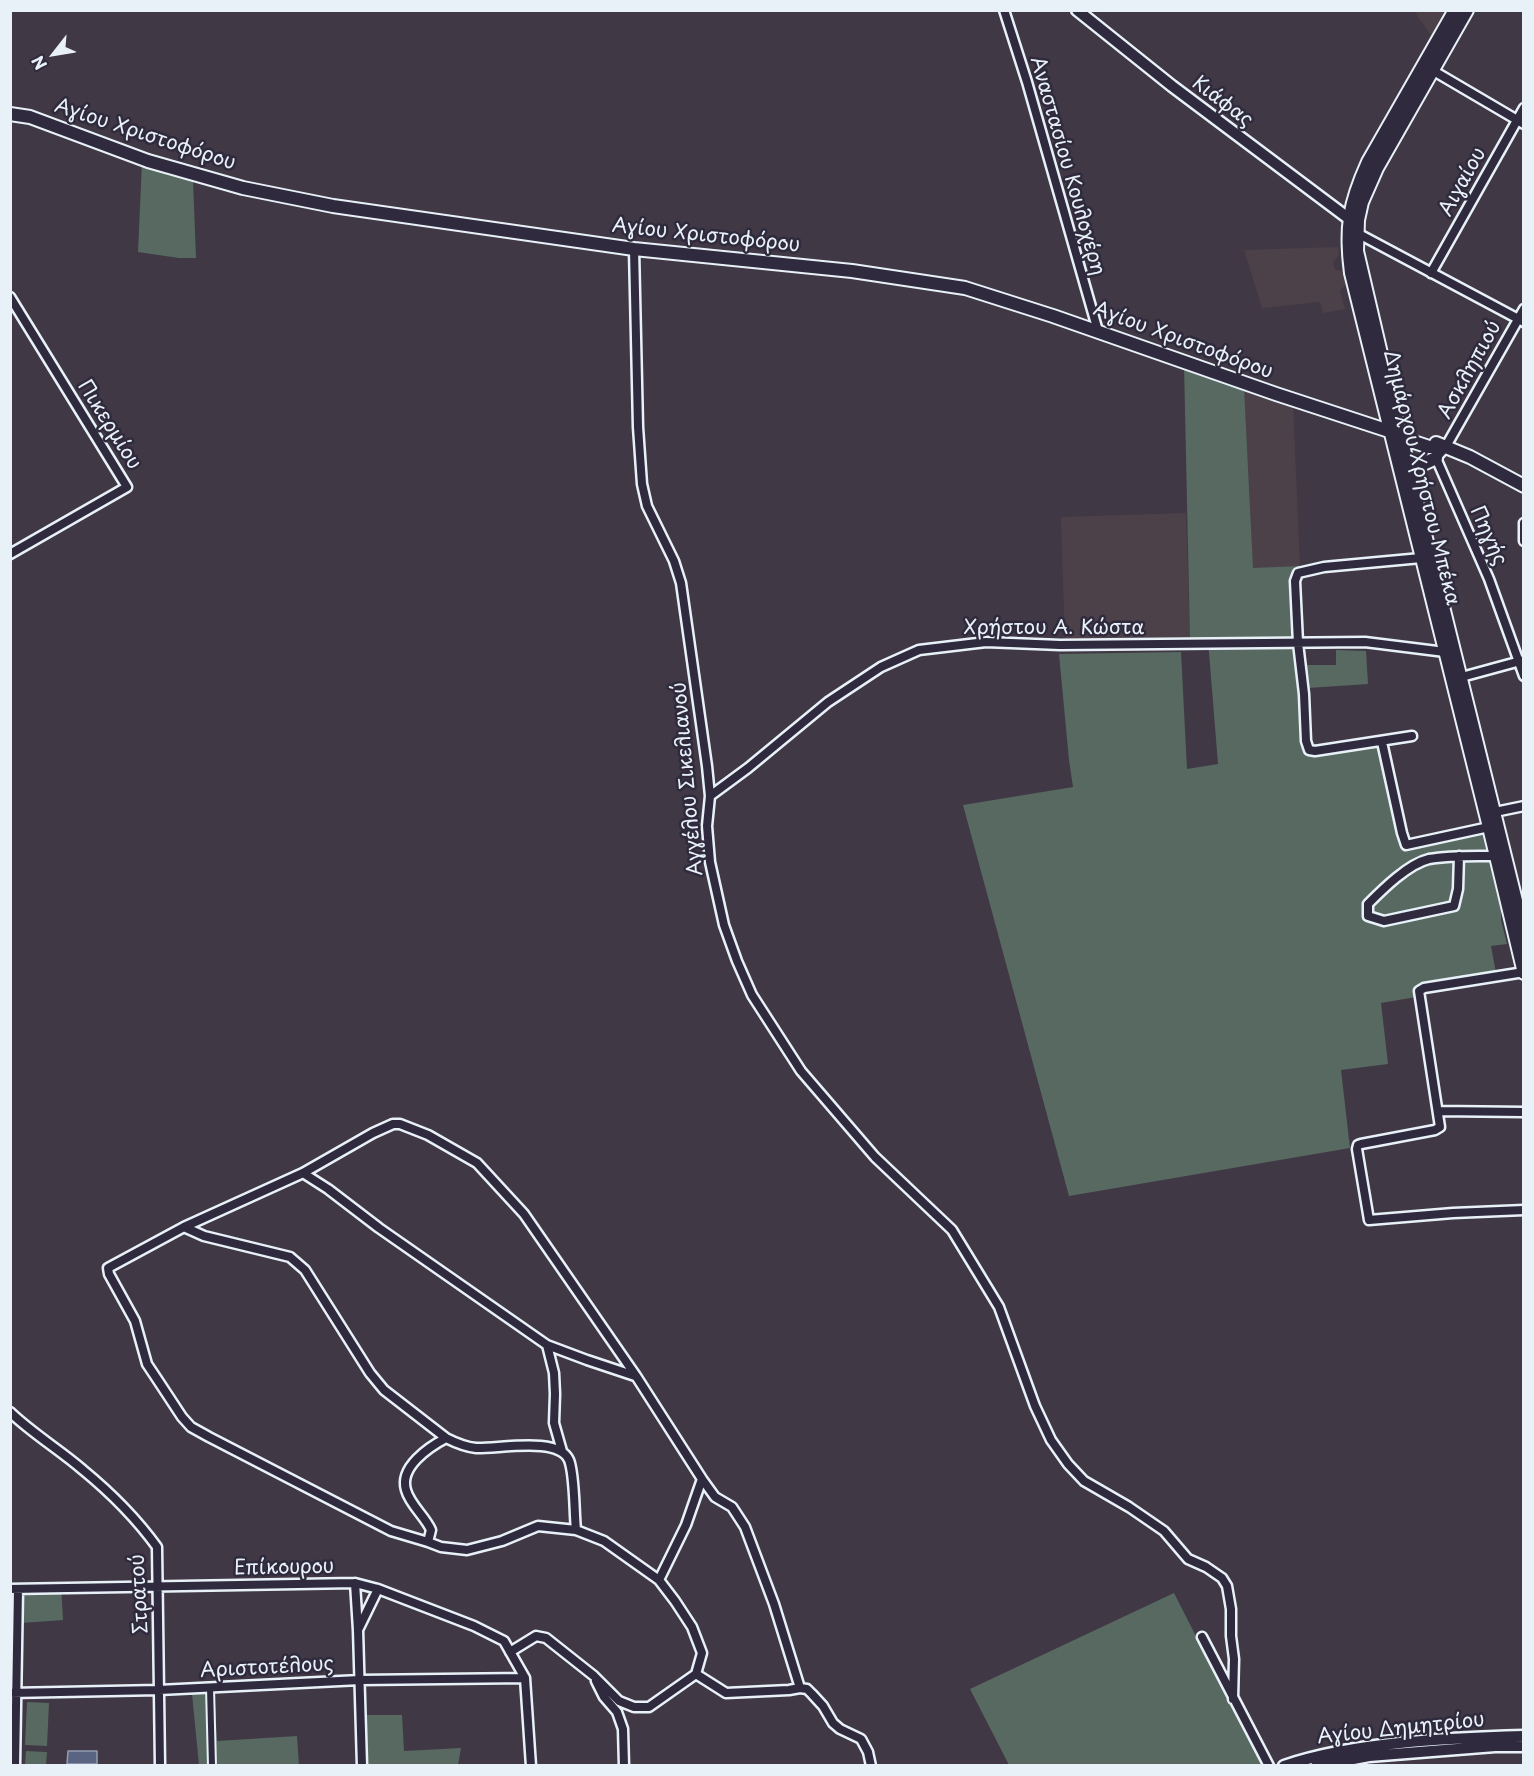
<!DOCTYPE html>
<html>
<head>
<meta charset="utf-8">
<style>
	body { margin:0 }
	#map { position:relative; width:1534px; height:1776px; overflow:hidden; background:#403844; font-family:"Playpen Sans",sans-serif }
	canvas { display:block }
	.frame { position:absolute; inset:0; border:12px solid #e8f1f8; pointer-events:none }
	.north { position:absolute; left:24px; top:24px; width:60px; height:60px; -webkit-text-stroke:4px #2f2a3d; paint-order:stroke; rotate:239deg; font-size:16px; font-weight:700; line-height:24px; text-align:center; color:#e8f1f8 }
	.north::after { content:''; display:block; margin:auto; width:21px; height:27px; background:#e8f1f8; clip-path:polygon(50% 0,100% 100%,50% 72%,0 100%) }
</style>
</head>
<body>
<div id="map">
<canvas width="1534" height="1776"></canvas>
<div class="frame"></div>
<div class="north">N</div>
</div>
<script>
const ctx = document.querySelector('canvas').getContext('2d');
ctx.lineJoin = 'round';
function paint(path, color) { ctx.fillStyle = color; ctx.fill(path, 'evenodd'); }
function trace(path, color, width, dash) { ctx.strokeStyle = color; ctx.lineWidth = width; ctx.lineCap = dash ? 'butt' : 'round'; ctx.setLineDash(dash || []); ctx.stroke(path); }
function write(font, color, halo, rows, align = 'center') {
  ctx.font = font + ' "Playpen Sans",sans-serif'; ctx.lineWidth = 5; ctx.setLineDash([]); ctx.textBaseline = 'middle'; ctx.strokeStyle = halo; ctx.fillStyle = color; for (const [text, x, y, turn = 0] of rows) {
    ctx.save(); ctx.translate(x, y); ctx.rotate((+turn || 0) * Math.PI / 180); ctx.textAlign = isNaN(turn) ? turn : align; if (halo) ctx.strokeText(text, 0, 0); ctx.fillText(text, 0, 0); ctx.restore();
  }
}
const built = new Path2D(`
	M1414 11H1451L1436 37 1430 34Z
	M1338 247 1339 254 1333 263 1335 270 1345 271 1347 283 1340 291 1345 309 1323 313 1320 302 1262 308 1244 250Z
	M1244 387 1293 404 1300 566 1253 569Z
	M1186 513 1190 639 1065 642 1061 517Z`);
const green = new Path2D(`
	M142 162 193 180 196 258H179L138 252Z
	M1184 365 1244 387 1253 568 1300 566 1306 665H1336V650L1366 651 1368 684 1308 688 1311 746 1306 750 1307 756 1377 743 1403 850 1483 832 1501 905V920L1507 944 1491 946 1496 973 1415 987 1416 997 1381 1003 1388 1064 1341 1070 1350 1148 1069 1196 963 805 1073 787 1069 760 1059 654 1181 652 1187 769 1218 764 1208 640 1190 639Z
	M61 1584 63 1620 21 1623 20 1586Z
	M1174 1593 1261 1764 1009 1765 970 1689Z
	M214 1683 217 1741 297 1736 299 1765H199L191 1684Z
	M27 1702 49 1703 47 1746 25 1745Z
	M363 1715H402L404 1751 461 1748 458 1765 359 1766 366 1747Z
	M26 1751 47 1752 46 1765H25Z`);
const water = new Path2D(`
	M68 1751H97V1764H67Z`);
const pedestrian = new Path2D(`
	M210 1687 212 1766`);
const minor = new Path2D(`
	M1004 10 1027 82 1098 331
	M1432 70 1524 124
	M1357 233 1524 322
	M634 249 638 427 642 484 647 506 674 561 681 583 707 766 710 796 707 826 710 862 724 925 737 961 752 995 801 1071 875 1157 952 1230 999 1307 1035 1406 1051 1440 1068 1464 1084 1481 1129 1507 1164 1531 1188 1559 1206 1567 1222 1578 1227 1586 1231 1609V1636L1234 1659 1233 1699
	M1431 273 1524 108
	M10 297 127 487 10 554
	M1524 309 1445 448 1436 458 1489 579 1524 676
	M1524 523V541
	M1458 678 1524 660
	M1412 736 1315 751 1309 750 1306 741 1304 694 1298 643 1295 581 1298 573 1324 567 1421 558
	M1382 742 1402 833 1406 845 1489 827
	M710 796 748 768 828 702 881 667 919 650 986 642 1060 645 1365 642 1445 652
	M1495 812 1524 806
	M1459 856 1458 889 1454 906 1384 921 1368 916V904C1383 889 1408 864 1429 859 1451 855 1474 856 1496 856
	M1524 972 1424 988 1419 991 1440 1127 1435 1130 1361 1144 1358 1145 1357 1149 1369 1220 1453 1213 1524 1210
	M1439 1111 1524 1112
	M303 1173 328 1189 379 1228 547 1345 587 1360 635 1376
	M184 1227 204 1236 290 1257 305 1270 370 1373 384 1390 446 1438
	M547 1345 554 1373 555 1394 554 1423 562 1451
	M10 1412C33 1434 60 1450 83 1470 111 1493 136 1518 157 1547L160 1766
	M576 1530C574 1512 575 1475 569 1460 559 1436 498 1449 476 1448 465 1447 456 1443 446 1438 429 1447 399 1467 406 1490 410 1505 425 1516 431 1530L428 1542 391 1531 209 1437 191 1427 182 1417 157 1379 147 1364 135 1321 109 1274 108 1268 184 1227 303 1173 373 1133 393 1124H400L428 1135 477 1163 524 1214 636 1376 702 1479
	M428 1542 441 1547 467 1550 502 1541 538 1526 576 1530 604 1541 659 1580 675 1601 692 1627 702 1653 696 1674 649 1707H634L619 1701 594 1676 546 1638 536 1636 510 1652
	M659 1580 686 1525 702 1479 715 1497 732 1507 745 1527 774 1604 800 1688 789 1690 726 1693 696 1674
	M355 1583 358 1630 362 1766
	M10 1589 355 1583 378 1589 474 1626 504 1641 525 1678 531 1766
	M358 1630 378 1589
	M1202 1637 1269 1766
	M596 1681 604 1697 617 1712 623 1729 624 1766
	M800 1688 807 1689 812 1694 823 1706 833 1723 840 1729 861 1739 868 1752 871 1766
	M10 1693 159 1690 360 1680 525 1678
	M15 1766 18 1589`);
const tertiary = new Path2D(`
	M1077 10 1172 86 1348 218
	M1284 1766C1354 1742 1449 1738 1524 1736
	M1316 1766 1369 1756 1495 1746H1524`);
const secondary = new Path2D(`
	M1455 10 1368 162C1349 204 1345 228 1351 273L1489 827 1524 973
	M1467 10 1377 168 1362 202 1358 220 1357 251 1394 409 1524 933
	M10 114 30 117 148 161 243 188 333 206 634 249 852 271 965 288 1053 316 1276 394 1389 431 1411 441 1429 447H1441
	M1436 443 1470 457 1524 486
	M1410 476 1421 465 1436 458`);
const streetNames = [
	["Κιάφας",1222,102,37],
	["Αγίου Χριστοφόρου",145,135,18],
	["Αναστασίου Κουλοχέρη",1067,166,74],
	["Αιγαίου",1463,182,-61],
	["Αγίου Χριστοφόρου",706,236,6],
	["Αγίου Χριστοφόρου",1183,341,20],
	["Ασκληπιού",1470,370,-61],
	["Πικερμίου",109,425,58],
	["Δημάρχου Χρήστου Μπέκα",1421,478,76],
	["Πηγής",1488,536,66],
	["Χρήστου Α. Κώστα",1054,628],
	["Αγγέλου Σικελιανού",688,779,-95],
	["Επίκουρου",284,1568,-1],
	["Στρατού",140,1594,-93],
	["Αριστοτέλους",267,1668,-3],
	["Αγίου Δημητρίου",1401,1729,-6]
];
paint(built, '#4c4149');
paint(green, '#586961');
paint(water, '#586481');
trace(water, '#929cb1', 1.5);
trace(pedestrian, '#e8f1f8', 10);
trace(minor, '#e8f1f8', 13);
trace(tertiary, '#e8f1f8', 15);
trace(secondary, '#e8f1f8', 16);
trace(pedestrian, '#2f2a3d', 6);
trace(minor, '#2f2a3d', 8);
trace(tertiary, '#2f2a3d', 10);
trace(secondary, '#2f2a3d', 12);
write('20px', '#e8f1f8', '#2f2a3d', streetNames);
</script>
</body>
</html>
